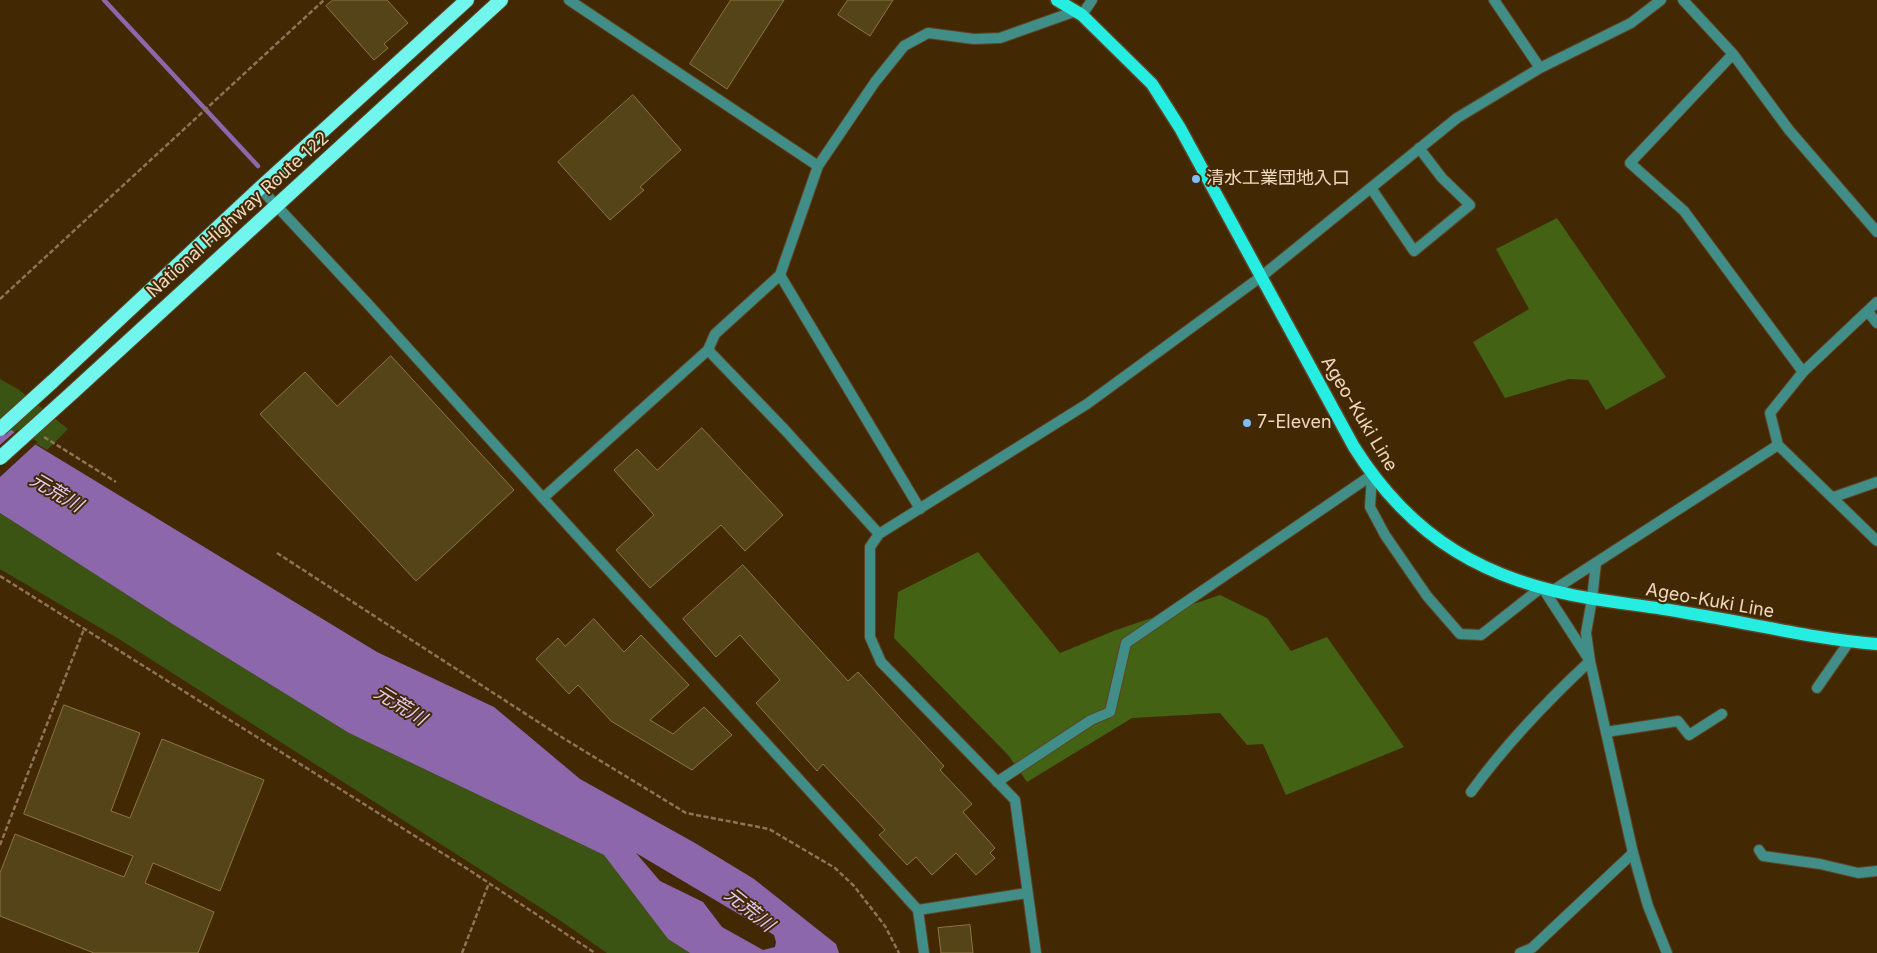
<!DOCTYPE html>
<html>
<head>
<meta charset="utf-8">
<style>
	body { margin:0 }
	canvas { display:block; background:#432804 }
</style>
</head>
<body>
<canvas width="1877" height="953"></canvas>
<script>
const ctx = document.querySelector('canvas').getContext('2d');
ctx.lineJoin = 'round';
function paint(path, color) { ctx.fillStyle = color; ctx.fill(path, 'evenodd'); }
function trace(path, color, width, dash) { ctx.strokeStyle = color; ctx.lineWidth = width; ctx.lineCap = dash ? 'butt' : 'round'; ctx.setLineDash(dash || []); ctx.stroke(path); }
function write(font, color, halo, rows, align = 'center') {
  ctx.font = font + ' Inter,"Noto Sans JP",sans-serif'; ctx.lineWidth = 4; ctx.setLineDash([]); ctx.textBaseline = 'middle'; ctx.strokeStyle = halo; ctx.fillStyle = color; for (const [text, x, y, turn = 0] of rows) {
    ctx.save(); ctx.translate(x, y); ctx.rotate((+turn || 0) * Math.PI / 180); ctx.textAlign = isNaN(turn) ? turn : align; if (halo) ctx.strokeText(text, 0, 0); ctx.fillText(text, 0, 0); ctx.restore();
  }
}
const green = new Path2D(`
	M0 379 18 389 68 429 47 450 0 423Z
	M0 513 174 625 349 733 604 855 668 939 690 953H607L555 917 119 639 0 569Z`);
const forest = new Path2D(`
	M1557 218 1666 377 1606 410 1588 380 1569 379 1505 398 1473 342 1529 309 1496 249Z
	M978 552 1060 653 1116 630 1220 595 1267 618 1291 651 1327 637 1404 747 1286 795 1263 744 1247 745 1220 713 1132 718 1027 782 1008 755 894 638 898 592Z`);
const water = new Path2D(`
	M0 423 377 652 494 707 580 779 695 843 754 879 836 944 839 953H690L668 939 604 855 349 733 174 625 0 513ZM636 853 774 935 776 942 775 947 763 950 722 927 703 902 660 881Z`);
const pier = new Path2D(`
	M17 430 38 442 0 477V445Z`);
const stream = new Path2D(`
	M104 0 258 166`);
const building = new Path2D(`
	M333 0H387L408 23 384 44 388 48 374 60 326 6Z
	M731 0H784L727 89 690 64Z
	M848 0H893L870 36 838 15Z
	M633 95 681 150 640 187 644 190 610 220 558 162Z
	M391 356 514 490 416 581 260 414 305 372 337 406Z
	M702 428 783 515 745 551 721 525 650 588 616 550 654 515 614 470 637 449 657 470Z
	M743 565 848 681 858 672 944 766 940 770 972 804 963 812 995 848 990 853 995 858 976 875 956 853 932 875 916 857 907 865 879 835 885 830 823 764 817 771 756 703 780 680 740 635 716 657 683 619Z
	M594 619 624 652 641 635 689 685 650 720 673 734 704 707 732 735 692 770 611 721 578 685 569 694 536 659 558 638 565 646Z
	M64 705 140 733 111 811 130 818 162 739 264 780 220 891 153 863 145 883 214 912 198 953H94L0 916V873L15 834 124 877 133 856 24 814Z
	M970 925 973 953H941L938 928Z`);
const path = new Path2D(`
	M0 299 324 0
	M44 437 116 482
	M277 553 563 738 686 813 769 829 835 868 854 886 885 926 899 953
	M0 576 466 868 595 953
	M0 845 84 629
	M462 953 489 883`);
const minor = new Path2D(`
	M569 0 818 166
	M1494 0 1540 68
	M1683 0 1733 54 1789 130 1877 232
	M1082 15 1092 0
	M1733 54 1630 163 1684 211 1803 372
	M1371 188 1414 251 1470 205 1442 178 1419 148
	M780 275 920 509
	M1262 276 1457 118 1540 68 1631 23 1661 0
	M1877 302 1803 372 1770 413 1778 445 1877 541
	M1868 312 1877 323
	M708 350 715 334 780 275 818 166 875 82 904 46 928 33 974 39 1000 38 1076 11
	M1372 475 1370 507 1385 535 1427 596 1460 634 1481 635 1542 587
	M1834 497 1877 482
	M543 498 918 910 1027 893
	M1552 591 1778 445
	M1592 599 1596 563
	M1817 688 1849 642
	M1606 732 1678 721 1689 735 1722 714
	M997 782 1091 720 1110 712 1126 643 1372 475
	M1471 792C1506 744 1546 702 1590 661
	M1759 850 1763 856 1820 864 1858 873 1877 871
	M918 910 924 953
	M1520 953 1532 948 1633 853`);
const tertiary = new Path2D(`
	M260 188 368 304 543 498 708 350 785 430 879 534
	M1542 587 1588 658
	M1592 599 1586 633 1590 661 1633 853 1648 906 1667 953
	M1036 953 1015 800 881 662 870 637V547L879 534 1087 404 1262 276`);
const primary = new Path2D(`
	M1057 0 1082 15 1152 84 1180 128 1354 447C1412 539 1487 582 1594 599 1625 604 1656 607 1687 613 1751 623 1813 639 1877 644`);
const trunk = new Path2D(`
	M52 382 260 188 467 0
	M72 393 501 0`);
const trunkBridge = new Path2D(`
	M0 429 52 382
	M0 458 72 393`);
const markers = [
	[1196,179,5,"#7fbdf9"],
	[1247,423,5,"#7fbdf9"]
];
const poiNames = [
	["清水工業団地入口",1206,179],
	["7-Eleven",1257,423]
];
const streetNames = [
	["National Highway Route 122",238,215,-42],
	["Ageo-Kuki Line",1359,414,59],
	["Ageo-Kuki Line",1710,601,10]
];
const waterNames = [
	["元荒川",56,493,31],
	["元荒川",400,706,32],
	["元荒川",749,910,39]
];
paint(green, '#3b5413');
paint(forest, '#446213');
paint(water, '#8c67ab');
paint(pier, '#432804');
trace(stream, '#8c67ab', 4.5);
paint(building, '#554418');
trace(building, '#8c763f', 1);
trace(minor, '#5e4422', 12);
trace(tertiary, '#5e4422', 12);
trace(primary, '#5e4422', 15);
trace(trunk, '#5e4422', 16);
trace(path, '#8d7455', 2.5, [5, 2.5]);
trace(minor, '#418d87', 10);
trace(tertiary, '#418d87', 10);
trace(primary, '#25ede1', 12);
trace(trunk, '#70f6ec', 14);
trace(trunkBridge, '#5e4422', 16, []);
trace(trunkBridge, '#70f6ec', 14);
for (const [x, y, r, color] of markers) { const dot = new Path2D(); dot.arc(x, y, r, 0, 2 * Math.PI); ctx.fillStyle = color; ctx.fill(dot); trace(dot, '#432804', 2); }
write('18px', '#eed8c1', '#432804', poiNames, 'left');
write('18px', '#eed8c1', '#432804', streetNames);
write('italic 19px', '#e1cdf3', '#432804', waterNames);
</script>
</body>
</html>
